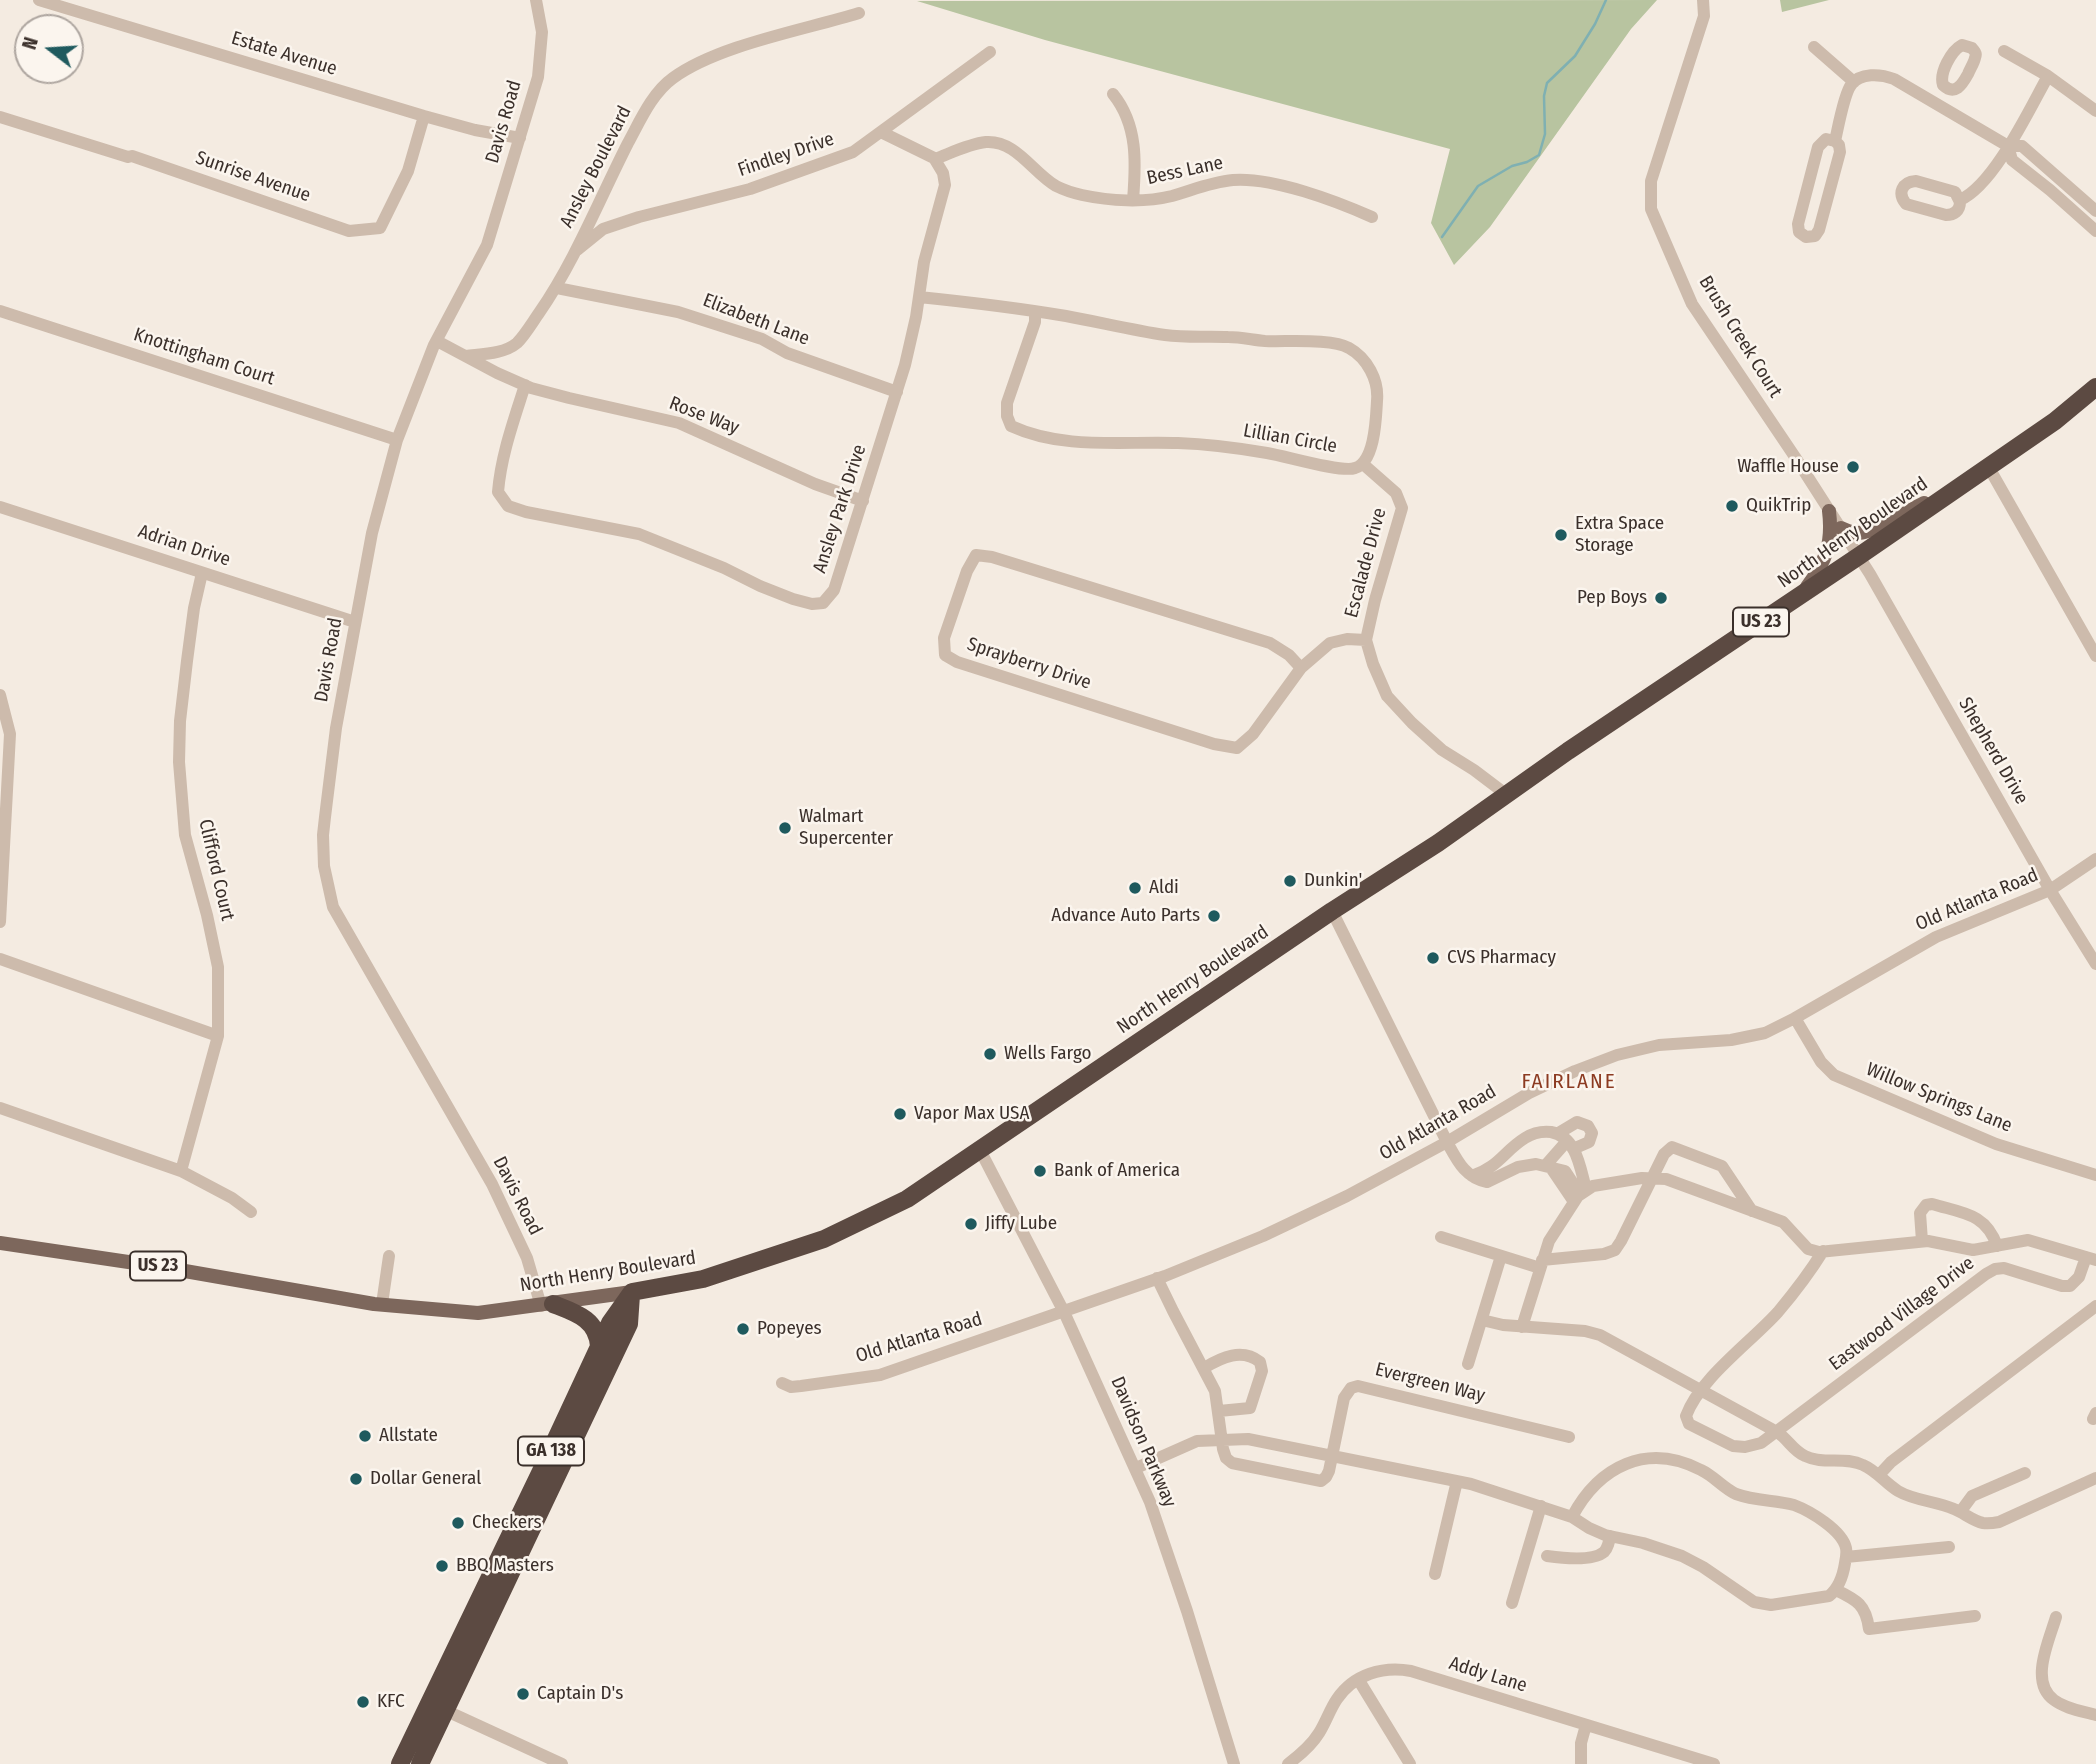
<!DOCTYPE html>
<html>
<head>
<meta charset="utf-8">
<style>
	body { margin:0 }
	#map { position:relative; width:2096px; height:1764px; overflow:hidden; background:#f4ebe1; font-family:"Fira Sans Condensed",sans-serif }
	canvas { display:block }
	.north { position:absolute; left:14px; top:14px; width:70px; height:70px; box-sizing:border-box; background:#fbf5ee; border:2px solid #aea6a0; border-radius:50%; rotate:287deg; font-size:19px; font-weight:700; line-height:28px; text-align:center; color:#3b302b }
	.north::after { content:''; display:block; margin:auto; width:24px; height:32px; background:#1f5a5e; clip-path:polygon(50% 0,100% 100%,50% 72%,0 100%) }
</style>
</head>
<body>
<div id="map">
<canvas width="2096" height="1764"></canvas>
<div class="north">N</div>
</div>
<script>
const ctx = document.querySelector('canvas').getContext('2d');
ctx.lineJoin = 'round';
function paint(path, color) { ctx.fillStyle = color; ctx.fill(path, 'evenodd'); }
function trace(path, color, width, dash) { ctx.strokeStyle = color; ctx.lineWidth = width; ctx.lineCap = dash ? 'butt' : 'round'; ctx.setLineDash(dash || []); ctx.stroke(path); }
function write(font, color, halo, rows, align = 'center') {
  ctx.font = font + ' "Fira Sans Condensed",sans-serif'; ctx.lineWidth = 5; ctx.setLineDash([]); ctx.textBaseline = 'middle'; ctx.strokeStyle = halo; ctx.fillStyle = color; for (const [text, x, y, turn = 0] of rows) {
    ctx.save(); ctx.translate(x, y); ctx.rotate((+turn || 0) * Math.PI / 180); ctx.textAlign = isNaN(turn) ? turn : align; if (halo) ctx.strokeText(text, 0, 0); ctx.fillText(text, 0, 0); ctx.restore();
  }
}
const green = new Path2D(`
	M1657 0 1631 29 1490 227 1454 265 1431 223 1450 149 1045 40 917 1Z
	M1780 0H1829L1782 12Z`);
const stream = new Path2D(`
	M1442 237 1478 186 1512 166 1527 162 1539 155 1545 134 1544 96 1547 83 1575 56 1595 24 1606 0`);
const minor = new Path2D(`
	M39 0 424 116 475 130 520 138
	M536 0 542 32 538 77 487 245 434 345 397 440 372 533 336 728 325 817 323 835 324 866 333 907 492 1184 527 1258 541 1306
	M1703 0 1704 16 1651 181V209L1692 304 1795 457 1870 574 2050 890 2096 964
	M1962 45 1972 48C1975 52 1977 53 1975 58 1974 63 1970 69 1968 74 1962 85 1955 96 1943 85 1939 73 1951 51 1962 45Z
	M1814 47 1854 82
	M2004 51 2048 76 2096 111
	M1113 94C1138 125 1136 163 1133 200
	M0 117 128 157 132 156 349 231 380 228 408 171 424 116
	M1835 141 1826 139 1818 147 1798 224 1799 232 1806 237 1815 236 1819 230 1840 152 1839 145 1835 141C1838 128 1844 94 1851 85 1860 72 1881 74 1894 79L2008 146H2022L2096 211
	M2008 146 2012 160 2050 190 2096 231
	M935 159C951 153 968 144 986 142 1016 140 1033 173 1056 186 1064 190 1073 193 1082 195 1110 201 1144 203 1172 196 1193 190 1211 182 1233 180 1273 177 1336 201 1372 217
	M1916 181 1955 192 1960 202C1960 211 1954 215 1946 215L1906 204C1897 193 1902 182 1916 181Z
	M1960 200C1994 185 2029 110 2048 76
	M577 250 603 229 639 217 750 189 853 152 990 52
	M557 288 678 312 762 339 787 353 897 392
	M919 297C968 302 1018 308 1066 316 1099 322 1132 330 1165 335 1187 338 1207 336 1228 337 1241 337 1253 340 1265 341 1286 342 1332 338 1349 348 1367 358 1379 380 1377 401 1376 418 1375 462 1355 468 1341 473 1286 456 1267 453 1238 448 1207 444 1178 443 1122 441 1063 450 1011 426L1007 416V403L1035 322V312
	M0 311 397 440
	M437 341 497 373 531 388 569 398 679 423 815 484 863 501
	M466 356C482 354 504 354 517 343 525 335 532 323 539 313 575 261 599 200 628 143 640 121 652 93 673 78 718 45 804 30 859 13
	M525 385C514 420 501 455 498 492L508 506 526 512 639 534 724 568 760 586 793 599 812 604 823 603 834 590 905 365 916 317 924 262 945 185 943 173 934 158 881 132
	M1363 464 1396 493 1402 508 1375 600 1366 640 1373 664 1387 696 1412 723 1442 750 1474 770 1507 795
	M1988 466 2096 656
	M0 507 355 622
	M1301 668 1289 655 1270 643 992 557 976 555 967 571 944 638 945 655 957 662 1214 744 1237 748 1253 734 1301 668 1330 643 1347 639 1366 640
	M0 695 10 734 0 922
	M1332 911 1447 1142C1457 1160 1465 1178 1487 1182L1518 1167 1536 1164 1565 1171 1580 1194
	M0 959 218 1036
	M1795 1018 1821 1062 1834 1075 1996 1144 2096 1175
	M0 1108 181 1171 232 1198 251 1212
	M1557 1134 1577 1122 1588 1126 1592 1133 1589 1142 1573 1149
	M980 1150 1064 1312 1150 1502 1187 1611 1234 1764
	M1545 1166 1567 1141
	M1551 1168 1574 1202
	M181 1171 218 1036V967L207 915 185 835 179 762 180 721 187 661 194 608 202 573
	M1472 1176C1499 1167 1504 1151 1525 1138 1533 1133 1542 1131 1551 1132 1577 1137 1580 1168 1586 1189
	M1441 1237 1540 1268
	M1922 1241 1920 1213 1926 1205 1932 1204C1962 1213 1986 1213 1997 1246
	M1823 1251C1810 1272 1794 1293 1778 1312 1751 1342 1700 1378 1686 1416L1689 1424 1733 1446 1745 1447 1761 1443 1986 1274 1995 1269 2004 1268 2062 1286H2070L2079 1277 2086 1257
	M1542 1260 1604 1254 1615 1250 1621 1241 1664 1154 1672 1147 1722 1166 1752 1211
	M1157 1278 1173 1311 1215 1391 1223 1449 1226 1458 1232 1463 1321 1481 1326 1477 1329 1471 1344 1398 1351 1388 1358 1386 1569 1437
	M382 1304 389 1256
	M1482 1320 1503 1325 1585 1331 1600 1335 1777 1432C1788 1439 1793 1451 1805 1456 1823 1465 1845 1456 1863 1465 1877 1471 1885 1483 1898 1491 1915 1501 1936 1501 1954 1509 1964 1513 1973 1521 1983 1523 1989 1524 1994 1523 1999 1522L2096 1478
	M1522 1327 1549 1241 1578 1196 1593 1186 1642 1178 1666 1179 1783 1222 1808 1249 1819 1252 1928 1241 1973 1250 2028 1240 2096 1260
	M1468 1364 1501 1256
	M1204 1368C1222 1357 1242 1348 1260 1362L1262 1371 1250 1408 1219 1411
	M782 1383 791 1387 801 1386 880 1375 1165 1276 1263 1236 1347 1196 1447 1142 1529 1093 1575 1071 1617 1055 1659 1045 1731 1040 1765 1033 1795 1018 1936 937 2050 890 2096 859
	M2093 1419 2096 1413
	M1136 1468 1197 1441 1248 1439 1471 1484 1572 1517C1599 1466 1647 1442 1701 1470 1714 1476 1723 1488 1736 1494 1755 1501 1775 1500 1794 1505 1810 1511 1842 1530 1846 1548 1847 1553 1846 1558 1845 1563 1843 1576 1839 1588 1829 1596L1771 1605 1754 1602 1703 1567 1682 1556 1643 1543 1605 1535 1589 1528 1572 1517
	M1879 1475 1891 1462 2096 1306
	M1961 1511 1972 1496 2025 1473
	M1547 1556C1561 1558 1592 1562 1604 1552 1608 1548 1609 1542 1610 1536
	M1846 1557 1949 1547
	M1435 1574 1457 1481
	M1836 1590C1857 1600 1866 1605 1869 1629L1975 1616
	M1512 1603 1541 1506
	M2056 1617C2049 1641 2029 1682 2054 1700 2066 1709 2082 1711 2096 1715
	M1358 1679 1410 1764
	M438 1707 562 1764
	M1288 1764C1300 1755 1311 1746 1319 1733 1326 1722 1330 1709 1337 1699 1354 1674 1383 1666 1411 1671L1714 1764
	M1581 1764V1743L1586 1725`);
const major = new Path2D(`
	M1841 528C1846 530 1852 533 1857 533 1877 532 1906 512 1924 503
	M1807 587C1826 561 1833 543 1829 511
	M0 1243 162 1267 374 1304 478 1313 632 1292`);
const highway = new Path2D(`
	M632 1292 703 1279 824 1239 907 1199 1332 911 1438 843 1568 751 1859 556 2055 421 2096 387
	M553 1304C576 1313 597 1319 599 1346
	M400 1764 543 1467 610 1323 632 1292
	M420 1764 629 1324 631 1295`);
const markers = [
	[1853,467,7,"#1f5a5e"],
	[1732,506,7,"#1f5a5e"],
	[1561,535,7,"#1f5a5e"],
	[1661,598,7,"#1f5a5e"],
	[785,828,7,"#1f5a5e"],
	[1290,881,7,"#1f5a5e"],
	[1135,888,7,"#1f5a5e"],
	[1214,916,7,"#1f5a5e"],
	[1433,958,7,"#1f5a5e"],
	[990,1054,7,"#1f5a5e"],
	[900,1114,7,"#1f5a5e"],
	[1040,1171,7,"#1f5a5e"],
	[971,1224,7,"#1f5a5e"],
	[743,1329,7,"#1f5a5e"],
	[365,1436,7,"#1f5a5e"],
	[356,1479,7,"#1f5a5e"],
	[458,1523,7,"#1f5a5e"],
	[442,1566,7,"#1f5a5e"],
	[523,1694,7,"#1f5a5e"],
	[363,1702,7,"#1f5a5e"]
];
const shields = [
	[1761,622,56],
	[158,1266,56],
	[551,1451,66]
];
const shieldNames = [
	["US 23",1761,622],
	["US 23",158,1266],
	["GA 138",551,1451]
];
const streetNames = [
	["Estate Avenue",284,54,17],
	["Davis Road",504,122,-74],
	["Findley Drive",786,155,-19],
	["Ansley Boulevard",596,167,-63],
	["Bess Lane",1185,171,-12],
	["Sunrise Avenue",253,177,19],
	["Elizabeth Lane",756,320,21],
	["Brush Creek Court",1740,337,58],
	["Knottingham Court",204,357,18],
	["Rose Way",704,416,21],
	["Lillian Circle",1290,439,10],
	["Ansley Park Drive",840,509,-72],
	["North Henry Boulevard",1853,533,-35],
	["Adrian Drive",184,546,18],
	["Escalade Drive",1366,563,-75],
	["Davis Road",329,660,-80],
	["Sprayberry Drive",1029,664,18],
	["Shepherd Drive",1993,751,60],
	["Clifford Court",216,870,77],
	["Old Atlanta Road",1977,900,-23],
	["North Henry Boulevard",1193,980,-34],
	["Willow Springs Lane",1939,1098,22],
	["Old Atlanta Road",1438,1123,-30],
	["Davis Road",517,1196,63],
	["North Henry Boulevard",608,1272,-9],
	["Eastwood Village Drive",1902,1314,-37],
	["Old Atlanta Road",919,1338,-17],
	["Evergreen Way",1430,1383,14],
	["Davidson Parkway",1143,1442,67],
	["Addy Lane",1488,1675,17]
];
const poiNames = [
	["Waffle House",1839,467,"right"],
	["QuikTrip",1746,506],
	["Extra Space",1575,524],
	["Storage",1575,546],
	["Pep Boys",1647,598,"right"],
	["Walmart",799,817],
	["Supercenter",799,839],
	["Dunkin'",1304,881],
	["Aldi",1149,888],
	["Advance Auto Parts",1200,916,"right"],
	["CVS Pharmacy",1447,958],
	["Wells Fargo",1004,1054],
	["Vapor Max USA",914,1114],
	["Bank of America",1054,1171],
	["Jiffy Lube",985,1224],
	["Popeyes",757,1329],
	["Allstate",379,1436],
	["Dollar General",370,1479],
	["Checkers",472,1523],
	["BBQ Masters",456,1566],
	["Captain D's",537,1694],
	["KFC",377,1702]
];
const neighbourhoodNames = [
	["FAIRLANE",1569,1082]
];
paint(green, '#b8c4a0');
trace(stream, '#7fb0b2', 2.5);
trace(minor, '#cdbbac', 12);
trace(major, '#7d675c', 14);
trace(highway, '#5c4a42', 18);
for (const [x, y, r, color] of markers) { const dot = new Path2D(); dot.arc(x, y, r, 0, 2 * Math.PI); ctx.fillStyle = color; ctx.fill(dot); trace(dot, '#fbf5ee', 2.5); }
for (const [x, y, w] of shields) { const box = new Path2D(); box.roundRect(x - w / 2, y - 14.5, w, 29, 5); ctx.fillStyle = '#fbf5ee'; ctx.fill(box); trace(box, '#3b302b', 2); }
write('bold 18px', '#3b302b', null, shieldNames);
write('19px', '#3b302b', '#fbf5ee', streetNames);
write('19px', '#3b302b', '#fbf5ee', poiNames, 'left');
ctx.letterSpacing = '2px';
write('21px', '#8c3b22', '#fbf5ee', neighbourhoodNames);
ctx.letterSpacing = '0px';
</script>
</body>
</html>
